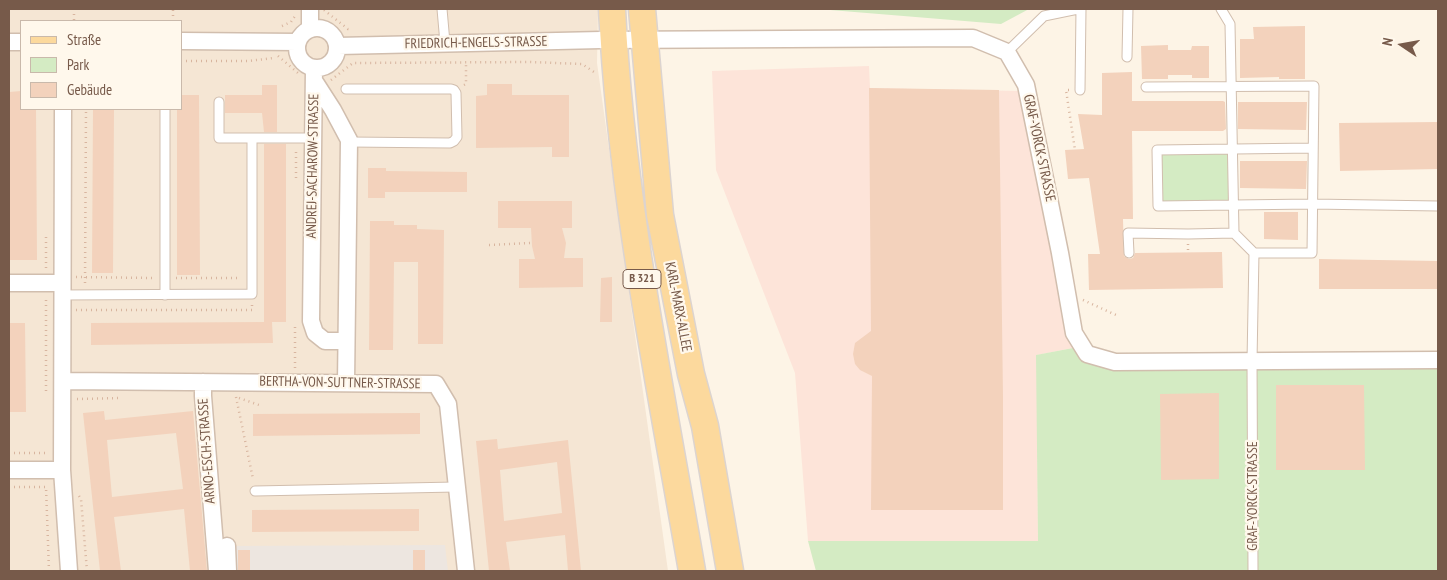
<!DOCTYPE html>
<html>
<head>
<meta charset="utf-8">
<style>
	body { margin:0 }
	#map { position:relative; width:1447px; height:580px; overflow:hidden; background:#fdf4e6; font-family:"PT Sans Narrow",sans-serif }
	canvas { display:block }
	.frame { position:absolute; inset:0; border:10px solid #775a4a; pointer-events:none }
	.legend { position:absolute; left:20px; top:20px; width:162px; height:90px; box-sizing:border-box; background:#fff8ec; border:1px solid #c9b9ab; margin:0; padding:6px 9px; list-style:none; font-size:15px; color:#775a4a }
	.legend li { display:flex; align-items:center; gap:10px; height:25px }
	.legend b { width:25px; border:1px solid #c9b9ab }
	.north { position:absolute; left:1377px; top:20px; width:50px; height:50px; -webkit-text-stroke:4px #fff8ec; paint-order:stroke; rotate:282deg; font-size:14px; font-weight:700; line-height:20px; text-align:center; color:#775a4a }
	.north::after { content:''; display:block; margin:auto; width:18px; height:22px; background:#775a4a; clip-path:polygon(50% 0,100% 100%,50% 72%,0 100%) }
</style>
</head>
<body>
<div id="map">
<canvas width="1447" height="580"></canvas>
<div class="frame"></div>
<ul class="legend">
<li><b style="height:6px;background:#fcd99d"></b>Straße</li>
<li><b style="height:14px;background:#d4ebc3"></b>Park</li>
<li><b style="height:14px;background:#f3d2bc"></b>Gebäude</li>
</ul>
<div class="north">N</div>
</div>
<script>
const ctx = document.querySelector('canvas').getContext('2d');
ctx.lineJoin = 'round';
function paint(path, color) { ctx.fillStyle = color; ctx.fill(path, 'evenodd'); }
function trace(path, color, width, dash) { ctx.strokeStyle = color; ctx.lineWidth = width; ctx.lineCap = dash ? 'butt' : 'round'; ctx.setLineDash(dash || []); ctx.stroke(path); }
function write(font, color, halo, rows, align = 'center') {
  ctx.font = font + ' "PT Sans Narrow",sans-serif'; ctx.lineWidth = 4.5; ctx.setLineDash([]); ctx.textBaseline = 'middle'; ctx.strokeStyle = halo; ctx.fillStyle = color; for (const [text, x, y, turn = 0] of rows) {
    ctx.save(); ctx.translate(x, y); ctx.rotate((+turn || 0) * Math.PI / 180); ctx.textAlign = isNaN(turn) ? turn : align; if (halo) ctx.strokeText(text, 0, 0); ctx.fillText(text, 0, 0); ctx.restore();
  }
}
const residential = new Path2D(`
	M9 9H598L597 63 668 571H9ZM21 21H181V109H21Z`);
const commercial = new Path2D(`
	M869 66 870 88 1019 91 1073 348 1037 355 1038 541H808L795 373 716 170 712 71Z`);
const industrial = new Path2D(`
	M445 545 448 571H228L227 546Z`);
const green = new Path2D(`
	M818 9H1029L1001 24Z
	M1233 149 1234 205 1158 206 1157 150Z
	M1073 348 1082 349 1115 362 1438 360V571H816L808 541H1038L1036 355Z`);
const building = new Path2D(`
	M1305 26V79H1279V77L1240 78V39H1254L1253 27Z
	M1168 45V50H1191L1192 46H1209V78H1192V75H1168V79H1142L1141 46Z
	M1132 72V101H1223L1225 102 1226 129 1223 131H1132L1133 219H1123L1124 256 1129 259 1133 258 1135 253 1222 252 1223 288 1089 290 1088 254H1100L1089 178 1068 179 1065 150 1084 149 1078 114 1102 115V73Z
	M487 84H512V95H569V157H552V147L476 148V96L487 95Z
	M262 85H277V132H264L262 113H225V95H262Z
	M869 88 999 90 1003 397V510H871L872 376 860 370 855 364 853 354 855 343 871 331Z
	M21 91V109H36L37 260H9V92Z
	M181 95H199L200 275H177V109H181Z
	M1238 102H1307L1306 130 1238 129Z
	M93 109H114L113 273H92Z
	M1438 122V169L1340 171 1339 123Z
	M264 144H286V322H266H272L273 343 91 345V323L264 322Z
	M1240 161H1307L1306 189 1240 188Z
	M368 168H386V171L467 172V192H385V198H368Z
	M498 201H572V228H562L566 243 564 258H583V287L519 288V259H535L532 246 531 228H498Z
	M1264 212H1298V240L1264 239Z
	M370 221H394V225H417V229L444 230 443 344H418V262H394L393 350H369Z
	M1319 259 1438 261V289H1319Z
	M612 277V322H600L601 278Z
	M9 323H25L26 412H9Z
	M1276 385H1364L1365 470H1276Z
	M1219 393V479L1161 480 1160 394Z
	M104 411 105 420 193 411 207 571H190L184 509 114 517 121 571H100L83 413ZM176 433 183 489 112 497 107 440Z
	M420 413V434L253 436V414Z
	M497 439 498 449 568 440 581 571H568L565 535 506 542 510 571H489L476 441ZM557 462 562 513 504 521 500 470Z
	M419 509V531L252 532V510Z
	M238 550H250V571H238Z
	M413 550H425V571H413Z`);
const path = new Path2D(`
	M74 9V21
	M324 10 348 29H352
	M173 21V9
	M282 26 291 22 295 16
	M278 56 298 73
	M181 61H248L274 58
	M331 80 353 63 531 62 582 64 597 74
	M464 85 466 84V62
	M1069 90H1066L1075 150
	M296 178V149
	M1188 244V253
	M489 245 531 243
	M46 268V236
	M76 277 155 278
	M176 278H240
	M85 283 86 109
	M1083 300 1116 315
	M76 310H252V304
	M295 368V324
	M46 391V299
	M236 397 253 479
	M239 398 259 405
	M77 399 121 398
	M9 453H46V451
	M9 487H46L49 571
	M79 496 81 499 87 571`);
const service = new Path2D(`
	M442 9 445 43
	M1221 9 1230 24 1234 233 1254 253 1252 361 1253 571
	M1007 52 1044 16 1078 9
	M1127 57 1128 9
	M1146 87 1314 86 1312 253H1254
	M346 89H451L454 90 456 93 457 137 454 141 450 143 349 142
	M1080 90 1081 9
	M219 102V138H313
	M1313 148 1157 150 1158 206 1312 204 1438 206
	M1129 253 1128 233 1188 234 1234 233
	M61 295 252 294V138
	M165 295V109
	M255 491 456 487`);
const minor = new Path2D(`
	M297 48a20 20 0 1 1 40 0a20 20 0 1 1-40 0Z
	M310 29V9
	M181 41 298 42
	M9 42H21
	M338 46 601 40 973 38 1007 52 1026 85 1060 253 1074 333 1087 354 1115 362 1438 360
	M314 68 311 321 315 333 325 341H346
	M315 82 333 110 349 140 346 383
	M63 109 62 470 69 571
	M9 283H61
	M63 381 436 384 448 404 466 571
	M203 382V396L217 571
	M9 470H62
	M227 546 228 571`);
const primary = new Path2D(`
	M612 9C621 198 660 385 692 571
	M642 9 660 215 691 374 705 426 730 571`);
const shields = [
	[642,279,38]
];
const shieldNames = [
	["B 321",642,279]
];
const streetNames = [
	["FRIEDRICH-ENGELS-STRASSE",476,43,-1],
	["GRAF-YORCK-STRASSE",1039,148,78],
	["ANDREJ-SACHAROW-STRASSE",313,166,-89],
	["KARL-MARX-ALLEE",678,307,79],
	["BERTHA-VON-SUTTNER-STRASSE",340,383,1],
	["ARNO-ESCH-STRASSE",207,451,-94],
	["GRAF-YORCK-STRASSE",1253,496,-90]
];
paint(residential, '#f5e6d4');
paint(commercial, '#fde4d9');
paint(industrial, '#ede6e0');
paint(green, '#d4ebc3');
paint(building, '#f3d2bc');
trace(service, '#d1beae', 11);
trace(minor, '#d1beae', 19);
trace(primary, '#dcd4d0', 29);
trace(path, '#d8b59f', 2.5, [1, 4]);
trace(service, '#fff', 9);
trace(minor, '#fff', 16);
trace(primary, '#fcd99d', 26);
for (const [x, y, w] of shields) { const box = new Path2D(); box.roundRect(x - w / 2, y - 9.5, w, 19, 4); ctx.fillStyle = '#fff8ec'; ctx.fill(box); trace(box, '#775a4a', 1); }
write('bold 12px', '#775a4a', null, shieldNames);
write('14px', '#775a4a', '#fff8ec', streetNames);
</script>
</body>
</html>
